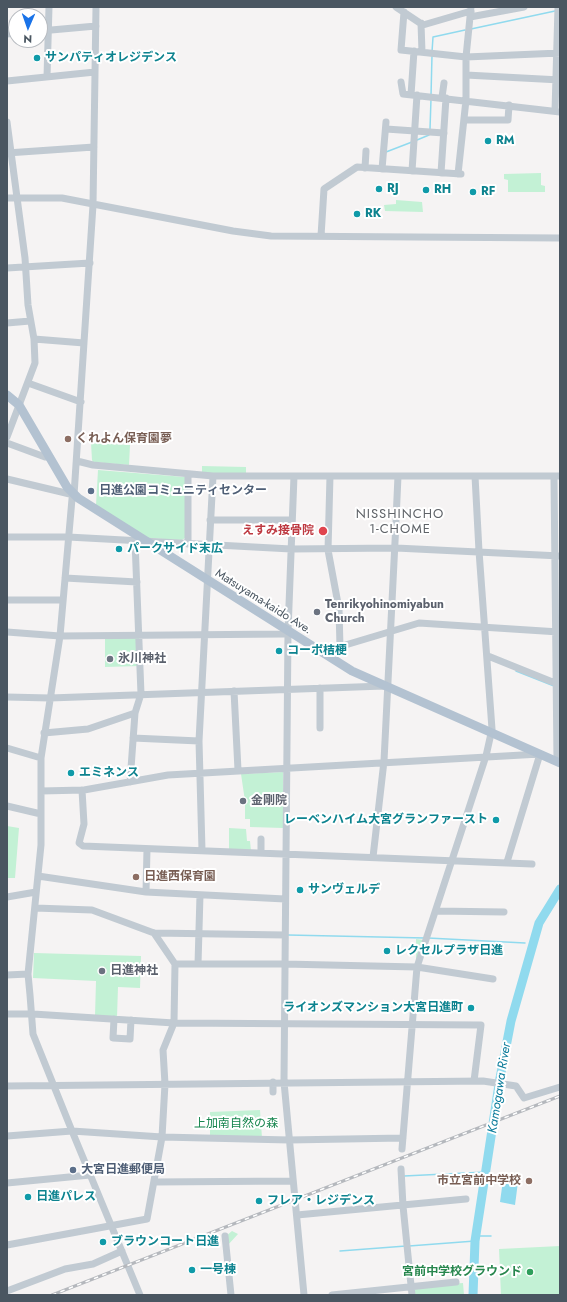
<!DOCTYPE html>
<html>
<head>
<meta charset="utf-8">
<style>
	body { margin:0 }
	#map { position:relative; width:567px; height:1302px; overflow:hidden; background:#f5f3f3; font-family:Jost,sans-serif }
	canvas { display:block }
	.frame { position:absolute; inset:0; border:8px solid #4a5661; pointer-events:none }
	.north { position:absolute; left:8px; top:8px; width:40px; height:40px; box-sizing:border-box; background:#fff; border:1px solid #b7bbc0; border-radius:50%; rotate:182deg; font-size:11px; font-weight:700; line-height:16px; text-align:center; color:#4a5661 }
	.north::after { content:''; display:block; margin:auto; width:14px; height:18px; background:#1a73e8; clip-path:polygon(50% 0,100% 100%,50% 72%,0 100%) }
</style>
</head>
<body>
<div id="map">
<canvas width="567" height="1302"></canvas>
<div class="frame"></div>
<div class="north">N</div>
</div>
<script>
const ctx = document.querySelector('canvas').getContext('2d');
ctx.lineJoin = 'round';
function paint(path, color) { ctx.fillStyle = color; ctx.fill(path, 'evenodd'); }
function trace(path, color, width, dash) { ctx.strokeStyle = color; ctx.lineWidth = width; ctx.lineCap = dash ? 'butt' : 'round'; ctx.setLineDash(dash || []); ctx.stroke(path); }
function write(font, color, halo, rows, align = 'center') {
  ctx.font = font + ' Jost,"Noto Sans JP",sans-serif'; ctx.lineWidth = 4; ctx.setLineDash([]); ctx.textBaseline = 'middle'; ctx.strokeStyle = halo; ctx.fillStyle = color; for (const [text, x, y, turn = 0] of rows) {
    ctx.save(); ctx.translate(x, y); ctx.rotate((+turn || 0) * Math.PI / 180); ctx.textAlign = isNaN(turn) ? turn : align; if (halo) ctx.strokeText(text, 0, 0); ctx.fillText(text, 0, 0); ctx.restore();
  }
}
const green = new Path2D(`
	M541 173V185L545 186V192H508V180L504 179V174Z
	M396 200 422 202 423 212 385 211 384 205 396 204Z
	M91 443 130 445 129 465 93 462 92 460Z
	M202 466 246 467V474L202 473Z
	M98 470 185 477V538L182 540 147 538 96 505Z
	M139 636 140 666 105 667V637Z
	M283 772V828L250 827V819H245V801L241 774Z
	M7 826 19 828 15 878H7Z
	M229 828 246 829 247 841H250L251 851 229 850Z
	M416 939 424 940 416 962Z
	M34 953 141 956 140 988 118 987 117 1017 95 1016 96 981 33 978Z
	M260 1110 262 1138H210V1112Z
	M232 1231 238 1234 227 1246 226 1236Z
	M560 1246V1295H501L499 1249Z
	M463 1283 464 1295H413L412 1287Z`);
const water = new Path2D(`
	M503 1180 518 1182 515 1205 500 1202Z`);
const stream = new Path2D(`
	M471 29 555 11
	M432 52 433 37 465 30
	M431 96 432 55
	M430 129 431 99
	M417 140 429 135
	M386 152 412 142
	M516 671 554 686
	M288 935 425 938
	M428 938 525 943
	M404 1176 486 1172
	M476 1236H491
	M409 1246 475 1241
	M340 1251 406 1246`);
const river = new Path2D(`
	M473 1295 475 1241 500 1078 511 1021 539 923 560 889`);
const minor = new Path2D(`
	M96 7 93 205 74 495 72 499 60 636 41 758V845L28 974 30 995 33 1034 72 1131 140 1295
	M396 7 423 25 471 11
	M404 12 401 50 466 57 560 53
	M470 17 524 7
	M421 23 422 52
	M40 31 96 26
	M7 34 16 33
	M466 75 560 80
	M47 77 49 7
	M7 81 95 72
	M401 82 403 94 560 112
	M411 95 414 51
	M442 97 444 83
	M555 111 558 7
	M464 120H508L509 105
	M7 122 25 258 28 305 34 339 35 363 7 437
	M386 129 444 133
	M7 153 94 147
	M365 168 366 151
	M382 169 386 122
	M412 171 417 95
	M441 173 446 98
	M458 174 466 100V57L471 7
	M7 198H62L233 231 271 236 560 238
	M321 236 324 189 357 167 461 174
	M7 268 90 263
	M7 323 30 321
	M34 339 84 343
	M28 383 81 402
	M7 443 45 457H50
	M77 461 93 465 213 476H560
	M294 476 288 631 284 1082 304 1295
	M330 476 328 550 339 609 340 647
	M554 476 557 761
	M7 479 74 495
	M210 520H292
	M396 520 398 476
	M7 537H68L291 549 396 548 560 556
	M188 544V474
	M65 578 137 582
	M7 600H63
	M7 632 60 636 284 634 288 631
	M322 652 419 623 559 632
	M488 656 560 685
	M234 691 238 770
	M7 697 50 698 384 686
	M320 728V688
	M44 733 88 729 135 713
	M133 738 199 741
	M7 748 41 758
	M130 782 135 713 141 694 135 541
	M82 790 84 824 79 843 83 846 532 864
	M41 791 84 790 168 775 540 754 507 862
	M7 806 41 814
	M202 850 199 741 213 476
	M261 853V839
	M373 857 384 761 396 522
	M38 876 146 892 285 899
	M146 892 147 849
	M7 897 36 892
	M35 908 92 910 154 933 285 935
	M436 911 504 912
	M175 964H284L417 967 493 979
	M198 964 200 895
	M7 975 28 974
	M7 1014H33L174 1023 481 1025 474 1081
	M114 1019 113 1038 130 1039 131 1020
	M273 1082V1092
	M7 1086 483 1081 516 1086 524 1098 560 1087
	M7 1136 72 1131 162 1137 289 1140 403 1138
	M402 1149 417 967 486 756 492 729 479 551 475 476
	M401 1169 403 1206 412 1295
	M154 1182 293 1181
	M7 1183 90 1175
	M297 1215 466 1199
	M225 1236 231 1295
	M7 1245 147 1219 162 1137 165 1084 163 1050 174 1023 175 964 154 933
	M7 1291 65 1269 93 1264 122 1251
	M332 1295 456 1282`);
const major = new Path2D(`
	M7 395 19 405 67 487 78 498 352 671 560 763`);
const rail = new Path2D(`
	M52 1295 560 1096`);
const markers = [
	[37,58,4,"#0f9aa8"],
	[488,141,4,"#0f9aa8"],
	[379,189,4,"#0f9aa8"],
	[426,190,4,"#0f9aa8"],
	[473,192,4,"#0f9aa8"],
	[357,214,4,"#0f9aa8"],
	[68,439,4,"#8d6e63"],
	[91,491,4,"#5c6f8a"],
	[323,531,5,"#e0444e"],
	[119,549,4,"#0f9aa8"],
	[317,612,4,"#6b7280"],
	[279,651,4,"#0f9aa8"],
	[110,659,4,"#6b7280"],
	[71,773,4,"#0f9aa8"],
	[243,801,4,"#6b7280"],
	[496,820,4,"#0f9aa8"],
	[136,877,4,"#8d6e63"],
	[300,890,4,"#0f9aa8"],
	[387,951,4,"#0f9aa8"],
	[102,971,4,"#6b7280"],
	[471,1008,4,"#0f9aa8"],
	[73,1170,4,"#5c6f8a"],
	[529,1181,4,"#8d6e63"],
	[28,1197,4,"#0f9aa8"],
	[259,1201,4,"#0f9aa8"],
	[103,1242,4,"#0f9aa8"],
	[192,1270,4,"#0f9aa8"],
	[530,1272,4,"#2e9e5b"]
];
const cultureNames = [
	["サンパティオレジデンス",45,58],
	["RM",496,141],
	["RJ",387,189],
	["RH",434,190],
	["RF",481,192],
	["RK",365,214],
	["パークサイド末広",127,549],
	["コーポ桔梗",287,651],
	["エミネンス",79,773],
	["レーベンハイム大宮グランファースト",488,820,"right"],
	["サンヴェルデ",308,890],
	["レクセルプラザ日進",395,951],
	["ライオンズマンション大宮日進町",463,1008,"right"],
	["日進パレス",36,1197],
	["フレア・レジデンス",267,1201],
	["ブラウンコート日進",111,1242],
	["一号棟",200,1270]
];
const educationNames = [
	["くれよん保育園夢",76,439],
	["日進西保育園",144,877],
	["市立宮前中学校",521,1181,"right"]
];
const serviceNames = [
	["日進公園コミュニティセンター",99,491],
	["大宮日進郵便局",81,1170]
];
const healthNames = [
	["えすみ接骨院",314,531]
];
const streetNames = [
	["Matsuyama-kaido Ave.",263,602,32]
];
const worshipNames = [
	["Tenrikyohinomiyabun",325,605],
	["Church",325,619],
	["氷川神社",118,659],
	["金剛院",251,801],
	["日進神社",110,971]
];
const parkNames = [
	["上加南自然の森",236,1124]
];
const leisureNames = [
	["宮前中学校グラウンド",522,1272]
];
const neighbourhoodNames = [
	["NISSHINCHO",400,515],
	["1-CHOME",400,530]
];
const waterNames = [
	["Kamogawa River",500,1088,-81]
];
paint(green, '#c3f1d5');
paint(water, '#90daee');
trace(stream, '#90daee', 1.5);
trace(river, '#90daee', 9);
trace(minor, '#c1cad2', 7);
trace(major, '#b3c2d1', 9);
trace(rail, '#b5b8bd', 3);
trace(rail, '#fff', 1.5, [4.5]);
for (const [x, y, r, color] of markers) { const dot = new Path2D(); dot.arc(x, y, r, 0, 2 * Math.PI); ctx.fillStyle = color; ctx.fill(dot); trace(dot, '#fff', 1.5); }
write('bold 12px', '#0d838f', '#fff', cultureNames, 'left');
write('bold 12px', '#785e54', '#fff', educationNames, 'left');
write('bold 12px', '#4e5e75', '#fff', serviceNames, 'left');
write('bold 12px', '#be3a42', '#fff', healthNames, 'right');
write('12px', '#4a5661', '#fff', streetNames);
write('bold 12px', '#5b616d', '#fff', worshipNames, 'left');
write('12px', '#17864f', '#fff', parkNames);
write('bold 12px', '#27864d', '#fff', leisureNames, 'right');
ctx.letterSpacing = '1px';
write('13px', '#5f6368', '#fff', neighbourhoodNames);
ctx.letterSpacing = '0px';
write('italic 13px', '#0c7c9b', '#fff', waterNames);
</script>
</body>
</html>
